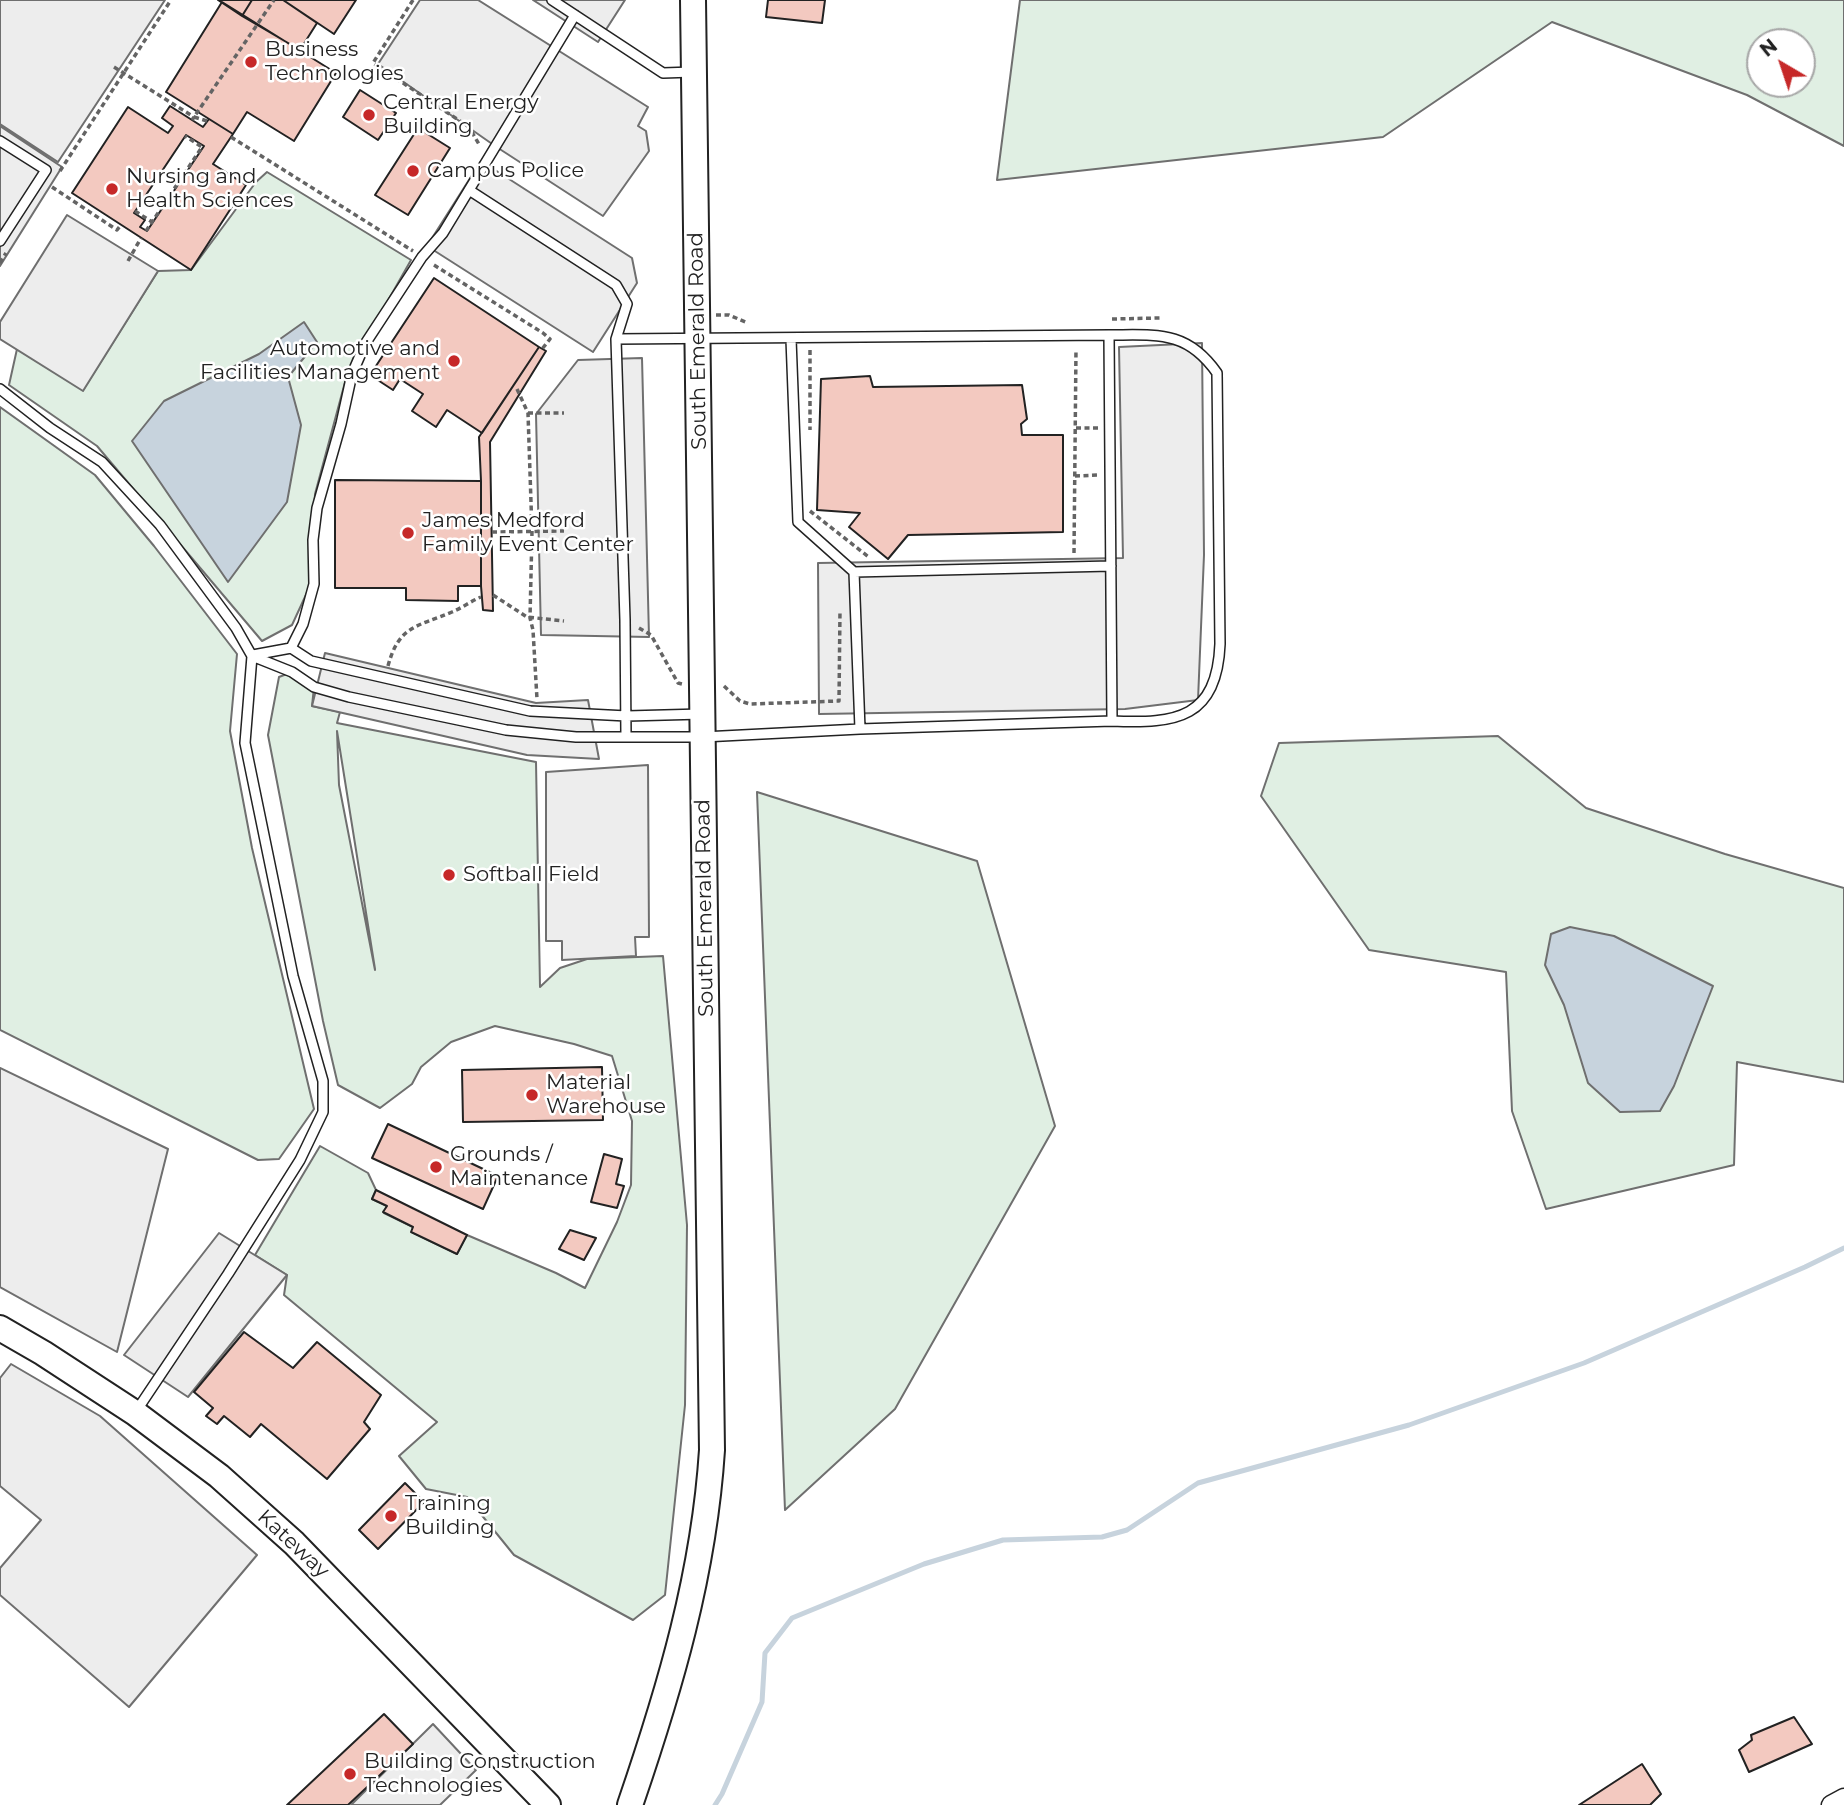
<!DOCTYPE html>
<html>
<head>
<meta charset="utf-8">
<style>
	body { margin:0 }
	#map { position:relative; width:1844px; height:1805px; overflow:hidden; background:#fff; font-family:Montserrat,sans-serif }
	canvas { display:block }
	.north { position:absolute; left:1746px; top:28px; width:70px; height:70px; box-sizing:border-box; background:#fff; border:2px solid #a7a7a7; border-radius:50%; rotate:321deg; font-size:19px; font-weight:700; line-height:28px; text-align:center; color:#222 }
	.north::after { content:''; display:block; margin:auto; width:24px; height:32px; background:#c62828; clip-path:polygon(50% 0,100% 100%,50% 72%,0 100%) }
</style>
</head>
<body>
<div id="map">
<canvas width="1844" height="1805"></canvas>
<div class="north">N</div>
</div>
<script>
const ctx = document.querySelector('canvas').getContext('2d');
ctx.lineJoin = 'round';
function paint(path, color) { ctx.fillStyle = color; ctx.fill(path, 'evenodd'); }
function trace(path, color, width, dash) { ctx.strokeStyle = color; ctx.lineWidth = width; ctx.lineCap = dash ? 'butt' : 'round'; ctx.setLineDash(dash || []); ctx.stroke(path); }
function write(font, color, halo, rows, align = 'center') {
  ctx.font = font + ' Montserrat,sans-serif'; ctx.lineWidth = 5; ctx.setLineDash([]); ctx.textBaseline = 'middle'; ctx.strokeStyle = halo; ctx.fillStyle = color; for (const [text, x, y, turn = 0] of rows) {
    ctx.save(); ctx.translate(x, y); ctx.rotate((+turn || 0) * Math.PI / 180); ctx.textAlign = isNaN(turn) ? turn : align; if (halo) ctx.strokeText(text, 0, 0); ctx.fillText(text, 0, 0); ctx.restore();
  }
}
const green = new Path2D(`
	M1020 0H1844V146L1747 95 1552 22 1383 137 997 180ZM1760 42H1802V84H1760Z
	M267 172 411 260 348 371 315 494 310 586 292 625 262 641 97 446 9 385 17 349 83 390 158 271 191 270 256 182Z
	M0 407 95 475 154 546 237 654 230 731 252 848 314 1109 279 1159 258 1160 0 1030Z
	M292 672 314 687 312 706 340 712 337 723 536 762 540 987 560 968 587 959 663 956 687 1225 685 1405 665 1595 633 1620 514 1555 467 1497 426 1489 399 1456 437 1422 284 1295 287 1275 255 1255 320 1146 368 1173 376 1190 372 1199 387 1206 384 1213 413 1227 412 1232 457 1254 467 1235 556 1273 585 1288 617 1222 631 1185 632 1121 612 1056 574 1044 495 1026 451 1042 421 1067 412 1084 380 1108 338 1085 323 1021 268 735 279 677ZM337 731 375 969V970L339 785Z
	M1498 736 1586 808 1725 854 1844 888V1082L1737 1062 1734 1165 1546 1209 1512 1111 1506 972 1369 950 1261 796 1279 743Z
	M757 792 977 861 1055 1126 895 1409 785 1510Z`);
const parking = new Path2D(`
	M0 0H165L58 162 0 124Z
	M420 0H478L648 107 638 126 646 131 649 151 603 216 495 146 378 64Z
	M533 0H625L598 42Z
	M0 126 62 167 0 266Z
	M481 161 632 258 637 283 593 352 427 246Z
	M67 215 158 271 83 391 0 339V322Z
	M1202 343 1204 555 1198 700 1125 709 819 714 818 563 1123 558 1119 347Z
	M642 358 649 637 541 635 536 414 578 360Z
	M325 653 536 703 588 700 599 759 527 755 312 706Z
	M648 765 649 937H635L636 956 562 960V941H546V772Z
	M0 1068 168 1149 117 1352 0 1287Z
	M219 1233 287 1275 188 1397 124 1355Z
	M11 1364 100 1416 257 1555 129 1707 0 1595V1568L41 1520 0 1486V1378Z
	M433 1724 476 1770 440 1805H351Z`);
const water = new Path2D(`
	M304 322 317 342 288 377 301 425 287 502 228 582 132 441 164 401 259 354Z
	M1570 927 1614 936 1713 986 1674 1086 1660 1111 1620 1112 1588 1083 1564 1005 1545 965 1551 934Z`);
const stream = new Path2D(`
	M715 1805 722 1794 762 1702 765 1653 792 1618 924 1564 1003 1540 1102 1537 1127 1530 1198 1483 1409 1425 1584 1363 1805 1267 1844 1248`);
const building = new Path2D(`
	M218 0H252L242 16Z
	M252 0H283L317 23 300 50 242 16Z
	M283 0H356L334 34Z
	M768 0H825L822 23 766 17Z
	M222 2 336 73 294 141 247 112 233 134 166 92Z
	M360 90 396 113 378 140 343 117Z
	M170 106 203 127 209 119 233 134 213 164 246 185 191 270 72 193 128 107 168 133 173 126 162 118ZM186 135 204 146 147 231 140 227 145 220 134 213Z
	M418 128 450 148 408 215 375 195Z
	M434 278 539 347 482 433 447 410 436 427 412 411 423 394 400 379 393 390 370 375Z
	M539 347 546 351 490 442 493 611 483 610 481 586V481L479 437Z
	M870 376 873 387 1022 385 1027 419 1021 424 1022 435H1063V532L908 535 888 559 849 527 860 513 817 510 821 379Z
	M335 480 481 481V586H458V601L406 600V588H335Z
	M602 1067 603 1120 463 1122 462 1070Z
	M388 1124 498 1176 483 1209 372 1158Z
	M604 1154 622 1159 616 1184 624 1186 617 1208 591 1202Z
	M376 1190 467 1235 457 1254 411 1232 413 1227 383 1212 387 1206 372 1199Z
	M570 1230 596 1238 584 1260 559 1249Z
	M244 1332 293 1368 317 1342 381 1395 364 1422 370 1429 327 1479 261 1424 250 1437 224 1416 217 1424 206 1416 213 1408 194 1392Z
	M405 1483 424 1502 378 1549 359 1530Z
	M384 1714 413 1744 348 1805H287Z
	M1794 1717 1812 1744 1749 1772 1739 1750 1752 1740 1751 1735Z
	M1642 1764 1661 1794 1650 1805H1579Z`);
const path = new Path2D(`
	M413 0 373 63 469 127 480 146
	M114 67 194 117 192 120
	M207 121 194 117 274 0
	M231 137 413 251
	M60 171 171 0
	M52 187 117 230 121 225
	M135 211 152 222
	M146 231 202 147 185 136
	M128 261 141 238
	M0 263 6 253
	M434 265 543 333 550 339 542 349
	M716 315H729L748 323
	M1112 319 1160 318
	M810 350V430
	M517 389 528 413 532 532 530 618 533 630 537 699
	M528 413H564
	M1076 428H1098
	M1075 476 1098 475
	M810 511 870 558
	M492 532 564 531
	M1074 553 1076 349
	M493 595 527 617 564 621
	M639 628 651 635 678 683 682 684
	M388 666C399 625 417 627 452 612 462 608 471 601 481 597
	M724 686 740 701 750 704 839 701 840 610`);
const lane = new Path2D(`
	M552 0 663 73 693 72
	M0 141 46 170 0 241
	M469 190 616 285 627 304 616 339 625 620 626 737
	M1109 335C1157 335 1187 330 1217 373L1220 644C1217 718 1177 724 1112 721
	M791 339 798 522 854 572 860 729
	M0 389 50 428 102 462 160 525 236 628 252 656 245 743 293 976 323 1081V1112L300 1160 228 1274 137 1410
	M854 572 1111 566
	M291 648 303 624 314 584 313 540 317 508 341 424 352 374 365 344 422 257 443 233 575 15
	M253 655 291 648 311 661 530 711 627 716 702 714
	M252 656 292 672 314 687 349 697 506 730 576 737H703L860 729 1112 721 1109 335 616 339`);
const street = new Path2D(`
	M1831 1805 1844 1798`);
const secondary = new Path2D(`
	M0 1328 43 1353 135 1413 219 1476 294 1543 548 1805
	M630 1805C670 1688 704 1574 712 1450L693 0`);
const markers = [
	[251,62,7,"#c62828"],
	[369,115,7,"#c62828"],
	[413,171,7,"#c62828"],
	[112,189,7,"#c62828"],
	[454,361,7,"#c62828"],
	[408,533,7,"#c62828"],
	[449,875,7,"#c62828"],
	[532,1095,7,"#c62828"],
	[436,1167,7,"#c62828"],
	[391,1516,7,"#c62828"],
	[350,1774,7,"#c62828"]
];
const poiNames = [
	["Business",265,50],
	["Technologies",265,74],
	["Central Energy",383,103],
	["Building",383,127],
	["Campus Police",427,171],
	["Nursing and",126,177],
	["Health Sciences",126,201],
	["Automotive and",440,349,"right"],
	["Facilities Management",440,373,"right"],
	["James Medford",422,521],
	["Family Event Center",422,545],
	["Softball Field",463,875],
	["Material",546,1083],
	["Warehouse",546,1107],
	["Grounds /",450,1155],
	["Maintenance",450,1179],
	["Training",405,1504],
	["Building",405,1528],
	["Building Construction",364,1762],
	["Technologies",364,1786]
];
const streetNames = [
	["South Emerald Road",698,341,-91],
	["South Emerald Road",705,908,-91],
	["Kateway",293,1544,43]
];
paint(green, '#e0efe3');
trace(green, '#6f6f6f', 2);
paint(parking, '#ededed');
trace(parking, '#6f6f6f', 2);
paint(water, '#c7d3dd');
trace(water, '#6f6f6f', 2);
trace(stream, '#c7d3dd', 5);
paint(building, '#f3c9c0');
trace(building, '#222', 2);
trace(lane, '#222', 12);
trace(street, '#222', 21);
trace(secondary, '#222', 28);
trace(path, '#646464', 3.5, [5, 3.5]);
trace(lane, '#fff', 9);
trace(street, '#fff', 18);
trace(secondary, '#fff', 24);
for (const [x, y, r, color] of markers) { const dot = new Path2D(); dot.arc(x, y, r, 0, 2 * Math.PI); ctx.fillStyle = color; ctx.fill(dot); trace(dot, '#fff', 2.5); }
write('21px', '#222', '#fff', poiNames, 'left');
write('21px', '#222', '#fff', streetNames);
</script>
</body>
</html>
